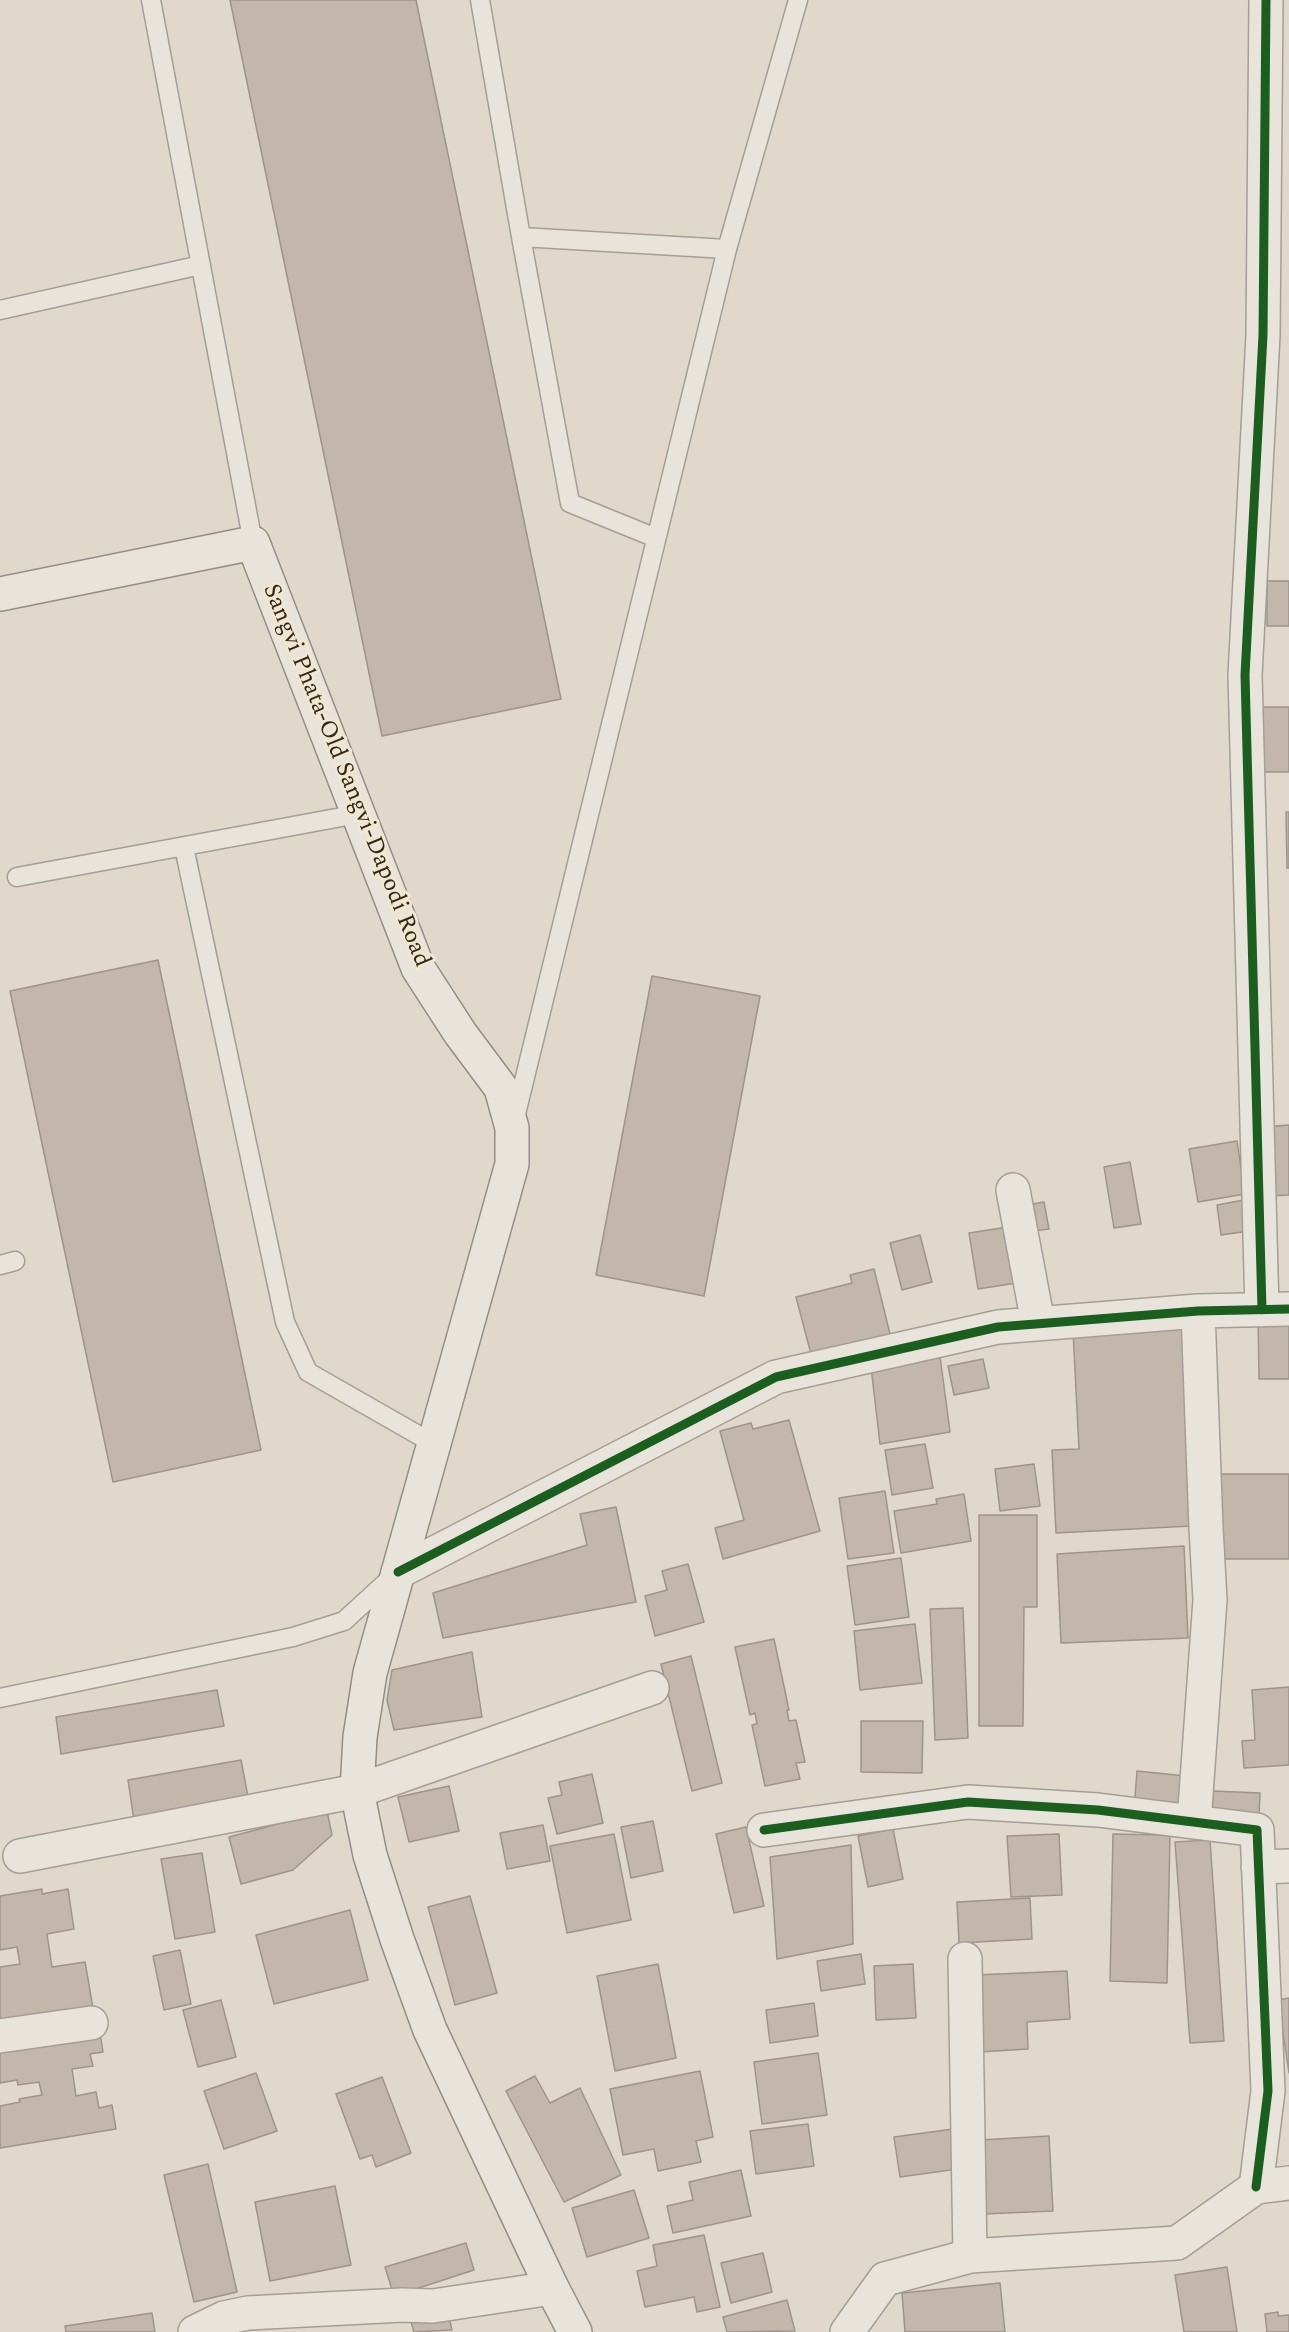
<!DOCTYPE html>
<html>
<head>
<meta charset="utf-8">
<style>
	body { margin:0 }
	canvas { display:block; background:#e0d8ca }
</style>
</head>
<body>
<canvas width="1289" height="2332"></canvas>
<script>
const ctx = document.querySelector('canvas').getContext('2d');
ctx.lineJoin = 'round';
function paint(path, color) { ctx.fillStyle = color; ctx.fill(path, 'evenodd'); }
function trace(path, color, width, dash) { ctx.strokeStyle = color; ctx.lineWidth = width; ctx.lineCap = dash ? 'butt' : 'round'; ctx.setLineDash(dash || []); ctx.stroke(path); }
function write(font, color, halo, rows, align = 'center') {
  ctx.font = font + ' Spectral,serif'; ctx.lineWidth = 6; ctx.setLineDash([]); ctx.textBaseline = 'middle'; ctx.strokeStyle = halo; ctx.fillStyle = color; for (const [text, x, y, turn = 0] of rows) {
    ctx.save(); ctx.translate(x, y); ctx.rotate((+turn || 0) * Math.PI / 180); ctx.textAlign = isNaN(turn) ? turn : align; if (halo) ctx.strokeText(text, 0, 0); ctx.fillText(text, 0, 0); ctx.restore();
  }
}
const building = new Path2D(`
	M230 0H416L561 699 382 736Z
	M1267 581H1289V626H1267Z
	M1260 707H1289V772H1261Z
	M1286 812H1289V868H1287Z
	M158 960 261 1450 113 1482 10 991Z
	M652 976 760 996 704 1296 596 1275Z
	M1289 1125V1195L1269 1196 1263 1127Z
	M1237 1141 1245 1194 1198 1202 1189 1149Z
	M1130 1162 1141 1224 1114 1228 1104 1167Z
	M1244 1200 1249 1231 1221 1235 1217 1205Z
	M1044 1202 1049 1229 1026 1232 1021 1206Z
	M1008 1227 1017 1283 978 1289 969 1233Z
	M920 1235 932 1282 902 1290 890 1243Z
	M874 1269 891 1338 812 1358 796 1297 852 1283 850 1275Z
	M1258 1315H1289V1379H1259Z
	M1182 1326 1191 1526 1056 1533 1052 1450 1079 1449 1073 1331Z
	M940 1356 950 1432 880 1444 871 1367Z
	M983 1359 989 1388 954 1395 948 1366Z
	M789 1420 820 1531 723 1559 715 1528 744 1520 720 1431 751 1423 753 1429Z
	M925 1444 933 1488 892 1495 885 1450Z
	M1034 1464 1040 1506 1000 1511 995 1469Z
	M1213 1474H1289V1559H1213Z
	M885 1491 894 1553 848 1559 839 1498Z
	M964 1494 971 1541 901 1553 894 1511 937 1504 936 1499Z
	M616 1507 636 1602 443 1638 433 1593 587 1545 580 1514Z
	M979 1515H1037V1607H1024L1023 1726H979Z
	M1184 1546 1188 1638 1061 1643 1057 1554Z
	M901 1558 909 1617 855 1625 847 1566Z
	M688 1564 704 1622 655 1636 645 1596 667 1590 662 1571Z
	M963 1608 968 1738 935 1740 930 1609Z
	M915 1624 922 1683 860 1690 854 1631Z
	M774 1639 789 1710H787L789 1721 796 1720 805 1762 796 1763 800 1779 765 1786 752 1725 757 1724 755 1713 750 1715 735 1647Z
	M472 1652 482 1717 394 1730 387 1700 392 1670Z
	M691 1656 722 1783 692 1791 661 1664Z
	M1289 1687V1765L1244 1768 1242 1741 1255 1740 1252 1690Z
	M217 1690 224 1726 61 1754 56 1717Z
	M861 1721H923L922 1773 861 1772Z
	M241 1760 249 1802 134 1821 128 1780Z
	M1137 1771 1186 1776 1182 1815 1134 1810Z
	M592 1774 603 1823 557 1834 548 1798 562 1795 559 1782Z
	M449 1786 459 1831 409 1842 398 1797Z
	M1213 1791 1260 1793 1259 1817 1212 1816Z
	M327 1811 332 1835 293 1870 241 1884 229 1837Z
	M653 1821 663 1871 631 1878 621 1827Z
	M543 1825 550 1861 507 1869 500 1833Z
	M746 1827 764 1906 734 1913 716 1834Z
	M893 1829 903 1879 868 1887 858 1836Z
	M614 1834 631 1920 567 1933 550 1846Z
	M1059 1834 1062 1895 1011 1897 1007 1836Z
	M1113 1834 1170 1835 1167 1983 1110 1981Z
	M1210 1840 1224 2041 1190 2043 1175 1842Z
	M851 1845 853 1944 777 1959 770 1857Z
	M202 1853 215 1932 175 1939 161 1859Z
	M42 1889V1894L68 1889 74 1929 47 1934 52 1967 85 1962 93 2008 0 2023V1967L20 1964 17 1947 0 1950V1896Z
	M470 1896 497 1993 455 2005 428 1907Z
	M1030 1898 1032 1939 959 1943 957 1902Z
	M350 1910 368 1980 274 2004 256 1935Z
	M180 1950 191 2004 164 2010 153 1956Z
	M861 1954 865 1984 821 1991 817 1961Z
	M658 1964 676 2058 615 2071 597 1976Z
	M913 1964 916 2018 876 2020 874 1966Z
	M1067 1971 1070 2019 1027 2022 1028 2049 980 2052 976 1975Z
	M1289 1998V2073L1278 2000Z
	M221 2000 236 2057 198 2067 183 2010Z
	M814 2003 818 2036 770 2043 766 2010Z
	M99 2026 103 2052 90 2054 93 2066 72 2069 76 2096 96 2092 99 2108 112 2105 116 2129 0 2148V2106L20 2102 19 2099 42 2095 39 2082 18 2085 17 2080 0 2083V2042Z
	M818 2053 827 2115 762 2124 754 2062Z
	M700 2071 713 2137 696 2141 701 2162 658 2171 654 2149 623 2155 610 2089Z
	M256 2073 277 2131 224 2149 204 2091Z
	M535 2076 550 2103 580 2088 621 2175 564 2202 506 2091Z
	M382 2077 411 2153 376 2167 372 2155 360 2159 336 2094Z
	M808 2124 814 2166 756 2174 750 2131Z
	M953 2129 958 2169 900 2177 894 2137Z
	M1049 2136 1053 2211 984 2214 980 2140Z
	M208 2164 237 2292 194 2302 164 2175Z
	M741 2170 751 2216 673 2233 667 2206 693 2200 689 2182Z
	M335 2186 351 2265 270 2281 255 2202Z
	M634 2190 649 2238 587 2257 572 2208Z
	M704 2235 720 2307 697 2312 694 2297 645 2307 637 2271 657 2266 653 2245Z
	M466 2243 474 2270 394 2296 385 2267Z
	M763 2253 772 2292 731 2303 721 2263Z
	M1227 2267 1237 2332H1184L1175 2275Z
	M1000 2283 1005 2332H905L902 2293Z
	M787 2300 795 2331 727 2332 723 2317Z
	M1278 2312V2316L1289 2315V2332H1267L1265 2314Z
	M152 2313 155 2332H66L65 2326Z
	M448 2313 452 2330 414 2332 411 2322Z`);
const lane = new Path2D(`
	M151 0 253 543
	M480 0 521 237 570 503 656 538
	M521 237 727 249
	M0 310 201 265
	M184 847 285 1322 308 1372 434 1444
	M17 877 358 814
	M515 1118 727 249 798 0
	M0 1265 15 1261
	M0 1698 293 1637 344 1621 392 1577`);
const street = new Path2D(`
	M1013 1190 1038 1323
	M1262 1310 1245 675 1263 335 1266 0
	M398 1572 776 1377 998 1327 1198 1311 1289 1309
	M1194 1822 1210 1600 1206 1528 1198 1311
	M764 1830 968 1802 1098 1810 1257 1830 1268 2091 1256 2187
	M20 1856 357 1791 652 1688
	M1258 1867 1289 1866
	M965 1959 970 2256
	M0 2036 91 2023
	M195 2332 224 2318 248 2313 402 2305 433 2306 552 2288
	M847 2332 885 2279 970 2256 1177 2243 1256 2187 1289 2183`);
const secondary = new Path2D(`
	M0 594 253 543 418 968 460 1033 501 1088 512 1128V1164L370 1673 360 1737 357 1791 370 1855 397 1939 430 2030 552 2288 575 2332`);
const cycleway = new Path2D(`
	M1262 1310 1245 675 1263 335 1266 0
	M398 1572 776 1377 998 1327 1198 1311 1289 1309
	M764 1830 968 1802 1098 1810 1257 1830 1268 2091 1256 2187`);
const streetNames = [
	["Sangvi Phata-Old Sangvi-Dapodi Road",345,776,68]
];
paint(building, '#c3b7ab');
trace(building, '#9f948a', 1.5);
trace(lane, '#a59e94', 21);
trace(street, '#a59e94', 36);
trace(secondary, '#958d84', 36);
trace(lane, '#e8e4db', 18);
trace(street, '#e8e4db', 33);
trace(secondary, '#e8e4db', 33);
trace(cycleway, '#1b5e20', 9);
write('24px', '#32271d', '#f1e7d0', streetNames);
</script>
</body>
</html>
